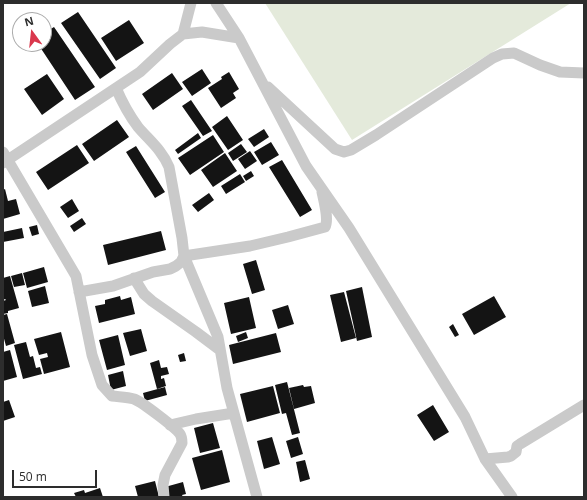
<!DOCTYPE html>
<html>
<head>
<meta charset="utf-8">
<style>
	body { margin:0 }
	#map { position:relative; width:587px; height:500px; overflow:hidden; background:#fff; font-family:"Open Sans",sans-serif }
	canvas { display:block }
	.frame { position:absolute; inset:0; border:4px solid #2d2d2d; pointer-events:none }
	.north { position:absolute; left:12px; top:12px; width:40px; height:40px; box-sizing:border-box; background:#fff; border:1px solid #ababab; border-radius:50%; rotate:345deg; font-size:11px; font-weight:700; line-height:16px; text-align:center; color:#2d2d2d }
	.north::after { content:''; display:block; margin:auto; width:14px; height:18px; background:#da384d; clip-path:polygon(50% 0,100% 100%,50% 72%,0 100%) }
	.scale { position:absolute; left:12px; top:470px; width:85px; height:18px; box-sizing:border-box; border:2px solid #2d2d2d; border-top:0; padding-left:5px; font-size:12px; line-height:14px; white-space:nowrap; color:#2d2d2d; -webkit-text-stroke:3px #fff; paint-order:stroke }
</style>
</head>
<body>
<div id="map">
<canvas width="587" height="500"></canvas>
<div class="frame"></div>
<div class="north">N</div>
<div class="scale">50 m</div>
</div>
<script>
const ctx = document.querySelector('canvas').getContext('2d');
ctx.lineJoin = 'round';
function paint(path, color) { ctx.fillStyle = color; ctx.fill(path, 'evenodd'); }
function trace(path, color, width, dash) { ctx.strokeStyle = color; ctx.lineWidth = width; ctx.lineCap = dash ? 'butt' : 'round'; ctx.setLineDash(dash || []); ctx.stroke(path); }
const green = new Path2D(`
	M265 3H571L352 140Z`);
const building = new Path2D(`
	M78 12 116 68 100 79 61 23Z
	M129 20 144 43 116 61 101 38Z
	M54 27 95 87 75 100 38 44H44V33Z
	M202 69 211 83 192 96 182 82Z
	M229 72 239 89 233 93 236 98 221 108 208 88 222 79 221 77Z
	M172 73 183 89 153 110 142 94Z
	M47 74 64 99 42 115 24 89Z
	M191 100 212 131 203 136 182 106Z
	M227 116 243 140 228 150 212 127Z
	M117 120 129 137 94 161 82 144Z
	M264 129 269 137 254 147 248 139Z
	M198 133 201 138 178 154 175 150Z
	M213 135 224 152 190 175 178 158Z
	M271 142 279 155 262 165 254 152Z
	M241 144 247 152 233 161 228 153Z
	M77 145 89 163 48 190 36 172Z
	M136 146 165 192 155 198 126 152Z
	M250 151 257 161 245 169 238 159Z
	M225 153 237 171 213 187 201 170Z
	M282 160 312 210 300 217 269 167Z
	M251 171 254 176 246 181 243 176Z
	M240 174 245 182 226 194 221 186Z
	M5 189 8 201 16 199 20 214 3 219V190Z
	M209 193 214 200 198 212 192 205Z
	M72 199 79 211 68 218 60 207Z
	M82 218 86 224 74 232 70 226Z
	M37 225 39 234 32 236 29 227Z
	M22 228 24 238 3 242V232Z
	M161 231 166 250 108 265 103 245Z
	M256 260 265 290 252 294 243 264Z
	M44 267 48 282 27 288 23 273Z
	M22 273 25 285 14 287 11 276Z
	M10 276 19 308 8 311V313L3 314V301L6 300 5 299 3 300V278Z
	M45 286 49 303 32 307 28 291Z
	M362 287 372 337 357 341 346 291Z
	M344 292 356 338 341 342 330 295Z
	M120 296 121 300 131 297 135 314 99 323 95 306 105 304V300Z
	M494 296 506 317 474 335 462 314Z
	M249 297 256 328 231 334 224 303Z
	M288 305 294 324 278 329 272 310Z
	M7 314 15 343 6 346 3 335V315Z
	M453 324 459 335 455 337 449 327Z
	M141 329 147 351 130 356 123 333Z
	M61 332 70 367 44 374 40 359 48 357 47 353 39 355 34 339Z
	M246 332 248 338 238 342 236 336Z
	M276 333 281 352 233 364 229 345Z
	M118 335 125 365 107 370 99 340Z
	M26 342 30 357 33 356 36 368 40 367 42 374 23 379 14 345Z
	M10 350 17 377 3 381V352Z
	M184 353 186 361 180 362 178 355Z
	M159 360 161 368 167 367 169 374 161 376V379L164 378 166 386 157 389 150 363Z
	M123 371 126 386 111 390 108 375Z
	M287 382 300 433 292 435 286 413 282 414 275 385Z
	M303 385 304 387 311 386 315 403 294 409 289 388Z
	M273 386 280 413 247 422 240 394Z
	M165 387 167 395 145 401 143 393Z
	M9 400 15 417 3 421V402Z
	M433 405 449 432 434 441 417 415Z
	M213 423 220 448 200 453 194 428Z
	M272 437 280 464 264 469 257 441Z
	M298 437 303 454 291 458 286 441Z
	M222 450 230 482 201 490 192 458Z
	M305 460 310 479 300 482 296 462Z
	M155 481 159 497H138L135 486Z
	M183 482 186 494 182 495 183 497H167L165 487Z
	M100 488 103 497H76L74 493 84 490 85 493Z`);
const minor = new Path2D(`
	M216 3 239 38 306 166 349 228 465 417 485 459 512 497
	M183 34 202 32 239 38
	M268 87 335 149 344 152 351 150 376 135 493 58 502 54 514 53 540 65 560 72 584 73
	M116 88C122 102 129 115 138 127 149 140 162 150 169 167L182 238 184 256 218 337 227 388 249 468 257 497
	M3 152 76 276 92 355 102 385 112 396C120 397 127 397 134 399 142 402 176 428 180 434 182 437 182 439 182 443L165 475 163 485 164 497
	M3 163 140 72 170 44 183 34 191 3
	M184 256 250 246 288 237 325 227C329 220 324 201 322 192
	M134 278 144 294 152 301 196 332 220 350
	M79 292 113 286 153 272 170 269 176 266 181 262 184 256
	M170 425 196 419 234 413
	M485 459 508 457 511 456 516 452 517 446 520 444 584 405`);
paint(green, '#e4eadb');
paint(building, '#141414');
trace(minor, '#cacaca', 11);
</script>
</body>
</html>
